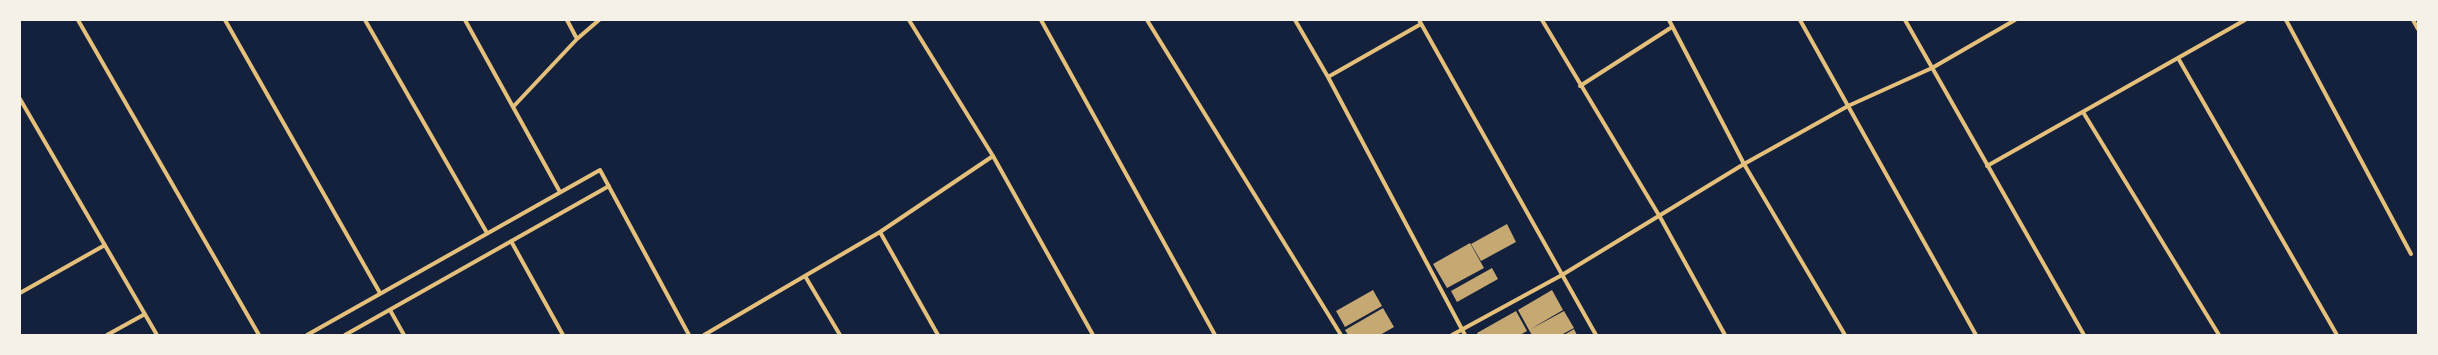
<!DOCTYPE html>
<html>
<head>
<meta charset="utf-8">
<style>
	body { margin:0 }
	#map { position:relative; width:2438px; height:355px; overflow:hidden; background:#14213d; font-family:Cabin,sans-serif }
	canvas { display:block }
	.frame { position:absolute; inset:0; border:21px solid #f6f1e7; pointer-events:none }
</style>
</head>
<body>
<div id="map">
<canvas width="2438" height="355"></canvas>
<div class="frame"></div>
</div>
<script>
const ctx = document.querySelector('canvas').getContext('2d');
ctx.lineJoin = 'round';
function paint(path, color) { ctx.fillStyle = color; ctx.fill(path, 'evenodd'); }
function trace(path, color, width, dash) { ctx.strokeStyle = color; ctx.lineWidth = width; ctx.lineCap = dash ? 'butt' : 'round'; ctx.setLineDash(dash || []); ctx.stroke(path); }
const building = new Path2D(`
	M1507 224 1516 242 1481 261 1471 244Z
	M1470 243 1484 268 1447 288 1433 264Z
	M1492 268 1498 279 1457 302 1451 291Z
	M1373 290 1382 306 1345 327 1336 311Z
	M1552 290 1563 310 1529 330 1518 310Z
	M1383 308 1394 327 1380 335H1348L1345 330Z
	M1516 311 1527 331 1520 335H1478L1477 333Z
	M1564 311 1574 328 1561 335H1532L1529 330Z
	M1574 329 1577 335H1564Z`);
const minor = new Path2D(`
	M78 20 259 335
	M225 20 380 293
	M365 20 487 233
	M465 20 560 192
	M567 20 577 39
	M909 20 993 156 1093 335
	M1041 20 1215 335
	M1147 20 1341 335
	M1295 20 1328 77 1465 335
	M1419 20 1596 335
	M1542 20 1660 217 1725 335
	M1669 20 1744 164 1845 335
	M1800 20 1976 335
	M1905 20 2084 335
	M2286 20 2411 254
	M2413 20 2418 29
	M2178 58 2337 335
	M1328 77 1421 24
	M1580 86 1672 27
	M20 99 157 335
	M513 107 577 39 599 20
	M2083 112 2219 335
	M1987 166 2245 20
	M880 232 938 335
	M511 241 563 335
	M805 276 840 335
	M20 293 105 245
	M390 310 404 335
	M107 335 145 314
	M307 335 600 170 689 335
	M345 335 609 186
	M704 335 880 232 993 156
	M1452 335 1562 275 1744 164 1848 106 1932 68 2015 20`);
paint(building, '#c6a872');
trace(minor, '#e5c07b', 4);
</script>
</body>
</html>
